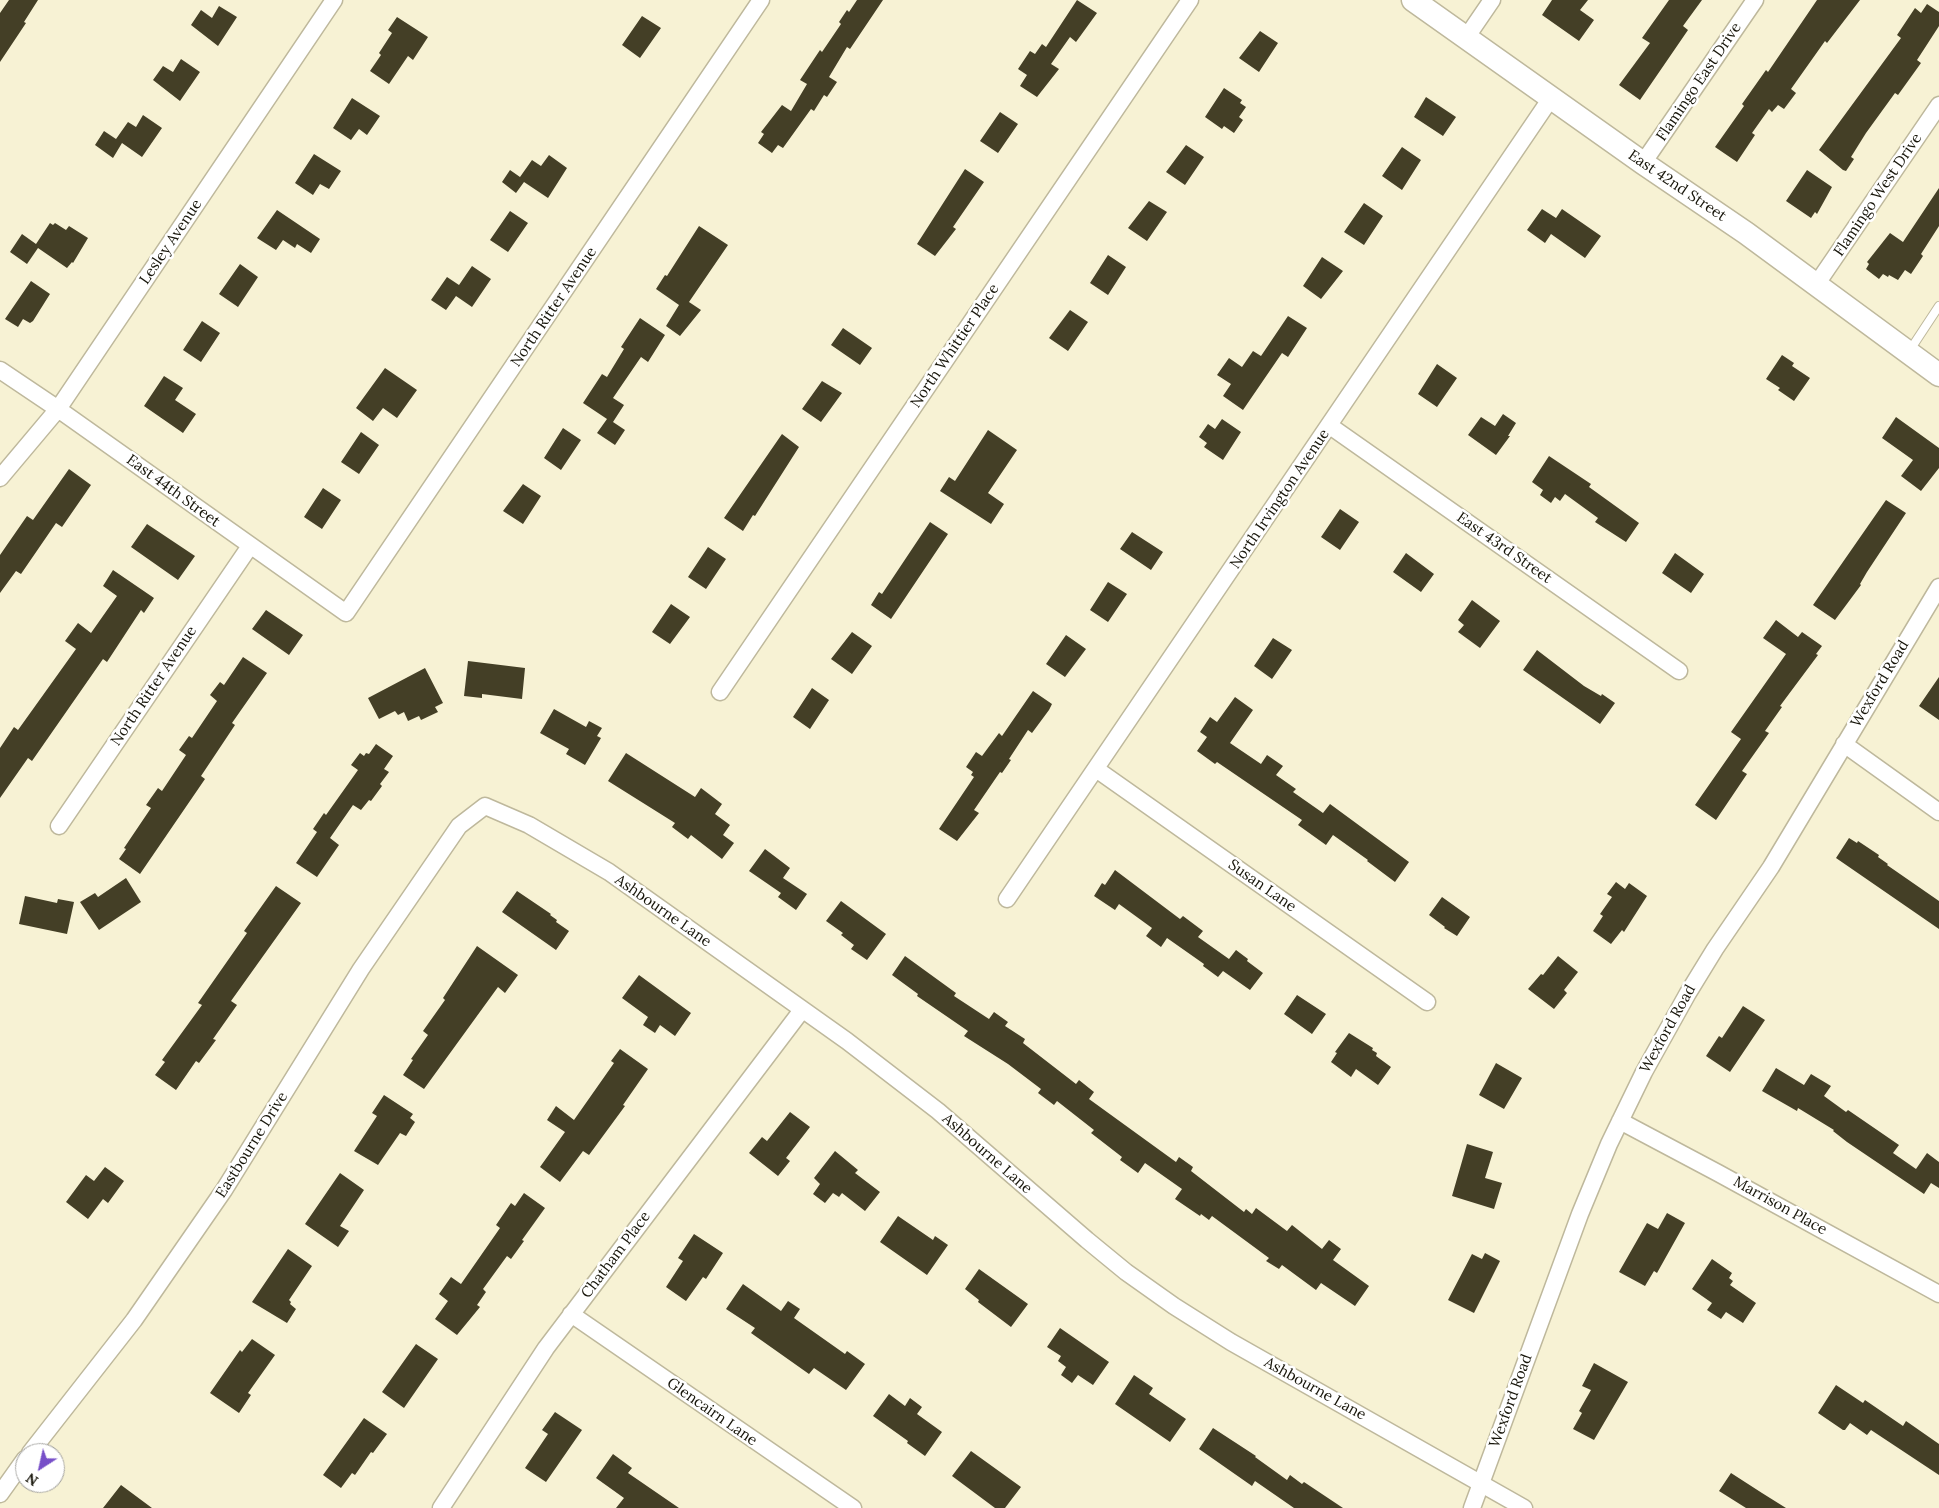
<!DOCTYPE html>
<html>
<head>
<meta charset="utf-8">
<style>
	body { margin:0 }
	#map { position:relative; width:1939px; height:1508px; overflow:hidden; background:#f7f2d4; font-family:Lora,serif }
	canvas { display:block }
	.north { position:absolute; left:15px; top:1443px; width:50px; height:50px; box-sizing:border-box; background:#fff; border:1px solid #a2a19d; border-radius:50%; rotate:215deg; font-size:14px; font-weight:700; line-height:20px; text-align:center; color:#161409 }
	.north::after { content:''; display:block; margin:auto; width:18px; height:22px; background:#774fc8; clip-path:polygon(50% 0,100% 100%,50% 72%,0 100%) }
</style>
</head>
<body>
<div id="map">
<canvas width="1939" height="1508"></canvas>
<div class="north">N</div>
</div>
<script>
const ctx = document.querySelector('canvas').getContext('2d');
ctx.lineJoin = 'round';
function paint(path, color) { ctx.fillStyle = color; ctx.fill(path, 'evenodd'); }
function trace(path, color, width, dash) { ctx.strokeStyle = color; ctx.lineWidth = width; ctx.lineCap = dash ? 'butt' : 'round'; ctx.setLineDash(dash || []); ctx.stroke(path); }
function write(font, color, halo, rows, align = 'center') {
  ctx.font = font + ' Lora,serif'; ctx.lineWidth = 5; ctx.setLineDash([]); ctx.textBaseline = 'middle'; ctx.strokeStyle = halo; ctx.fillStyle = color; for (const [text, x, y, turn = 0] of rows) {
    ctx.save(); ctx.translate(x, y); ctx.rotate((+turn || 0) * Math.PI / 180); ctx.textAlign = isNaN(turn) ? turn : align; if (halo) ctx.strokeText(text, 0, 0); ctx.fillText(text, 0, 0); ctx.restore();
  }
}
const building = new Path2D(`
	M9 0H38L24 22 26 23 0 62V13Z
	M857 0H883L850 49 847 47 829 77 837 82 827 97 824 95 814 111 811 109 783 148 778 145 772 153 758 143 764 134 761 132 782 105 791 111 807 84 800 80 820 50 822 52 841 24 839 22 847 10 849 12Z
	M1077 0 1097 13 1076 42 1070 37 1051 64 1059 69 1037 97 1020 86 1027 75 1018 69 1030 51 1035 54 1042 44 1046 47Z
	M1552 0H1588L1580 10 1594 20 1579 41 1542 15Z
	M1669 0H1702L1683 26 1688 30 1640 100 1619 85 1650 43 1642 38Z
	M1817 0H1860L1827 43 1825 41 1791 89 1796 93 1784 109 1778 105 1772 112 1769 109 1752 133 1755 135 1737 162 1715 147 1744 106 1742 104 1766 70 1768 72Z
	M1927 4 1939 12V26L1917 60 1921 63 1898 95 1895 93 1866 133 1851 157 1854 159 1846 171 1843 170 1819 150 1901 38 1897 35 1915 8 1921 13Z
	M219 6 237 17 218 46 191 25 201 10 212 18Z
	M642 16 661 28 640 58 622 45Z
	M397 17 428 37 413 60 408 56 389 84 370 71 381 55 379 53 392 33 388 30Z
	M1260 31 1278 43 1259 72 1239 58Z
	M181 59 200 72 180 101 153 80 163 66 173 72Z
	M1224 88 1242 100 1240 103 1246 107 1239 117 1243 120 1234 133 1224 126 1222 129 1205 117Z
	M1426 97 1456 117 1443 136 1414 117Z
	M352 98 380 116 367 135 359 129 351 140 333 128Z
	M1000 112 1018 124 998 153 980 141Z
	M143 115 162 128 142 157 122 143 113 158 95 145 104 131 116 139 128 122 136 127Z
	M1186 145 1204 157 1185 185 1166 172Z
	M1402 147 1421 160 1402 190 1382 176Z
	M314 154 341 171 329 189 320 184 313 195 295 183Z
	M549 155 567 168 548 198 524 182 516 193 502 182 510 170 520 177 532 160 541 166Z
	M965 169 984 182 953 227 956 229 935 256 917 244Z
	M1807 170 1832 187 1817 214 1815 212 1811 218 1786 201Z
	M1939 188V226L1921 254 1923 256 1911 274 1905 270 1898 280 1889 275 1888 277 1883 274 1879 279 1866 269 1869 264 1867 262 1890 233 1903 242Z
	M1149 201 1167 212 1147 241 1128 228Z
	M1364 203 1383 216 1364 245 1344 232Z
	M1542 209 1556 218 1562 209 1601 236 1585 258 1551 234 1545 243 1527 230Z
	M277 210 320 239 311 253 297 244 295 248 283 240 276 250 257 238Z
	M510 211 528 223 508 252 490 240Z
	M50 223 53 225 55 223 66 230 69 226 88 238 73 263 72 262 67 268 38 248 27 264 10 252 22 234 36 244Z
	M699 226 728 245 689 302 701 310 680 336 666 326 679 305 656 289 665 275 667 276Z
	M1108 255 1126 267 1108 295 1090 283Z
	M1322 257 1343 271 1321 299 1303 286Z
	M240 264 258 277 238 307 219 294Z
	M472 266 491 279 472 307 456 296 446 310 431 300 447 277 459 285Z
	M31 281 50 294 33 321 30 323 23 319 18 327 5 319Z
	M1070 310 1088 322 1068 351 1049 338Z
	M1288 316 1307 328 1288 357 1282 353 1243 410 1223 396 1231 384 1217 375 1229 358 1242 367 1253 351 1261 356Z
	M640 318 665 335 648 362 641 357 613 398 624 405 613 422 625 430 615 445 597 433 607 419 583 403 602 374 607 377 624 349 621 347Z
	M202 321 220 333 201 362 183 350Z
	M843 328 872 348 860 365 831 345Z
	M1782 355 1794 363 1792 366 1810 378 1794 401 1778 390 1780 388 1766 379Z
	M1437 364 1457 378 1437 407 1418 394Z
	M385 368 417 390 397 418 383 408 373 421 356 408Z
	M164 376 183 388 175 400 196 414 183 433 144 406Z
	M822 381 842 393 821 422 802 409Z
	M1503 414 1516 423 1508 436H1510L1496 455 1468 435 1481 417 1495 426Z
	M1896 417 1939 448V468L1921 491 1901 476 1913 460 1882 438Z
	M1222 419 1241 432 1223 460 1204 447 1207 443 1199 437 1208 424 1215 429Z
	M563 428 581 440 561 470 544 458Z
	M988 430 1017 450 988 493 1004 504 991 524 940 491 949 477 955 481Z
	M361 432 379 445 359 474 341 462Z
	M782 434 799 447 755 516 753 515 743 531 724 518Z
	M1549 456 1591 484 1589 487 1639 523 1626 542 1595 522 1598 518 1565 494 1560 501 1555 497 1551 503 1540 495 1543 490 1532 482Z
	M69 469 91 485 62 527 56 523 21 574 16 571 0 593V555L27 516 33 520Z
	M523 484 541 496 523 524 503 511Z
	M323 488 341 500 322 529 304 517Z
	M1886 500 1906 513 1867 572 1860 584 1861 585 1835 620 1813 605Z
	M1340 509 1359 522 1340 550 1321 537Z
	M930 522 948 534 891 619 871 605 879 592 882 594Z
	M147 524 195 556 178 580 131 547Z
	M1132 532 1163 552 1151 570 1120 549Z
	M708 547 726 559 706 589 688 577Z
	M1406 553 1434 574 1421 592 1393 572Z
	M1675 553 1704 574 1691 593 1662 573Z
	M113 570 154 598 144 613 141 610 107 662 103 659 32 761 28 758 0 798V748L14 727 18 730 76 649 65 641 78 623 91 633 117 596 103 586Z
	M1108 582 1127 594 1108 622 1090 610Z
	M1472 600 1500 621 1480 648 1458 632 1464 625 1458 620Z
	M671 604 690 617 670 644 652 632Z
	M266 610 303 635 289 655 252 629Z
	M1776 620 1798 637 1802 632 1822 646 1816 654 1818 655 1780 706 1782 707 1765 731 1769 733 1742 771 1747 774 1716 820 1695 805 1741 739 1731 732 1786 654 1763 638Z
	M852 632 872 646 852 674 831 659Z
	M1066 635 1086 649 1065 677 1046 664Z
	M1273 638 1292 650 1272 679 1254 666Z
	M1537 650 1584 686 1601 696 1602 694 1615 703 1600 724 1523 670Z
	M243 657 267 673 232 723 235 725 201 776 205 779 140 874 119 859 126 849 124 848 151 808 146 805 158 788 162 791 186 755 179 750 189 736 192 738 217 701 210 695 220 682 224 685Z
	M468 661 525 668 522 699 482 694V698L464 696Z
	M425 668 443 703 435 707 438 712 421 720 419 716 408 721 404 712 398 715 395 711 379 719 368 698Z
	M1939 677V720L1919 706Z
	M812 688 829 700 810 729 793 717Z
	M1033 691 1052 704 1049 710 1032 733 1028 730 1009 759 1011 760 1002 773 1000 772 974 810 979 813 957 841 939 829 974 777 971 775 973 772 966 767 976 752 982 756 999 733 1002 736Z
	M1235 697 1253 710 1230 743 1261 764 1267 755 1283 766 1276 775 1296 789 1293 792 1323 813 1330 804 1409 862 1395 882 1367 861 1368 860 1333 835 1326 845 1298 825 1302 820 1217 762 1215 764 1197 751 1207 737 1200 732 1210 717 1217 722Z
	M554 709 586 727 589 721 602 728 597 736 601 738 585 765 566 754 569 749 540 733Z
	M376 744 393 756 384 769 389 772 380 784 382 786 371 801 369 800 361 810 353 805 330 838 339 845 317 877 296 863 317 832 313 829 324 813 326 815 358 770 351 765 360 753 364 756 366 753 369 754Z
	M626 753 695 797 701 788 722 804 715 814 730 825 723 835 734 843 722 859 691 835 688 839 672 827 675 823 608 781Z
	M1849 838 1857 843 1858 841 1879 855 1878 857 1888 864 1887 865 1939 901V929L1836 858Z
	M765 849 790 868 783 878 807 894 796 910 778 897 781 893 749 871Z
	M1115 870 1180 919 1183 916 1203 931 1198 937 1229 959 1236 950 1248 959 1247 961 1263 973 1250 990 1223 971 1218 977 1203 966 1204 964 1167 938 1161 947 1146 936 1152 928 1119 904 1115 910 1094 896 1102 883 1105 885Z
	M126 878 141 902 99 930 80 902 95 893 98 897Z
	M1616 882 1625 889 1629 883 1647 896 1624 932 1622 930 1611 944 1593 931 1603 916 1600 914 1612 897 1607 894Z
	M276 886 301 903 231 1001 237 1005 213 1039 216 1040 199 1063 196 1061 176 1090 155 1075 165 1062 162 1060 202 1005 198 1003 247 933 244 931Z
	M517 891 551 914 550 915 557 920 556 922 569 931 556 950 502 912Z
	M25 896 57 903 58 899 74 902 67 934 19 924Z
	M1442 897 1470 917 1457 936 1444 928 1445 927 1429 915Z
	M841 901 886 934 867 960 851 949 854 945 841 935 843 933 826 921Z
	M477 946 518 975 505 993 498 987 424 1089 403 1075 413 1060 411 1059 428 1035 423 1031 445 1000 443 998Z
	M905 956 956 993 954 996 989 1019 994 1012 1008 1022 1005 1026 1025 1039 1023 1043 1076 1084 1079 1080 1094 1092 1089 1099 1176 1162 1179 1157 1193 1167 1191 1171 1244 1212 1246 1209 1252 1214 1256 1208 1287 1231 1292 1225 1322 1249 1329 1240 1341 1249 1333 1260 1369 1286 1355 1306 1321 1283 1316 1290 1282 1265 1279 1269 1266 1261 1269 1258 1212 1216 1209 1220 1201 1214 1200 1216 1175 1199 1182 1189 1145 1163 1138 1173 1120 1160 1122 1157 1091 1133 1094 1130 1057 1101 1054 1105 1038 1093 1041 1089 1008 1064 964 1036 968 1031 917 996 918 994 892 975Z
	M1558 956 1578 972 1564 990 1567 993 1554 1009 1528 989 1541 974 1543 975Z
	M639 975 691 1013 675 1036 660 1025 655 1033 643 1025 648 1017 622 998Z
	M1297 995 1326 1014 1312 1034 1284 1014Z
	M1743 1006 1765 1020 1730 1072 1706 1056 1719 1036 1722 1038Z
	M1349 1033 1373 1048 1372 1050 1377 1053 1376 1056 1391 1067 1378 1085 1356 1069 1351 1077 1331 1062 1337 1053 1335 1052Z
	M620 1049 648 1069 623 1105 625 1106 589 1155 583 1151 560 1182 540 1167 565 1132 547 1120 556 1106 574 1120 614 1063 611 1061Z
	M1496 1063 1522 1078 1504 1109 1479 1095Z
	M1776 1068 1804 1085 1811 1074 1831 1086 1824 1096 1846 1112 1848 1110 1899 1145 1893 1153 1916 1169 1927 1153 1939 1162V1188L1931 1183 1924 1194 1847 1142 1833 1131 1834 1130 1798 1108 1797 1111 1762 1091Z
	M384 1095 413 1114 410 1118 415 1122 406 1136 400 1133 378 1165 354 1151 377 1116 372 1113Z
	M790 1112 810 1127 786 1158 790 1161 778 1176 749 1153 762 1137 767 1141Z
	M1467 1144 1493 1152 1485 1178 1502 1183 1494 1209 1452 1196Z
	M835 1151 858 1170 855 1173 880 1192 865 1211 842 1193 839 1197 833 1193 825 1203 813 1194 820 1184 814 1178Z
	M105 1167 124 1181 108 1203 103 1199 88 1219 66 1202 86 1175 94 1181Z
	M340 1173 364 1190 340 1226 349 1231 338 1247 305 1224Z
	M524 1193 545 1208 522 1240 524 1241 511 1259 507 1256 483 1289 486 1292 477 1305 480 1307 457 1335 435 1319 448 1301 439 1294 451 1277 461 1284 500 1228 496 1225 511 1203 515 1206Z
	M1667 1213 1685 1223 1657 1273 1654 1271 1645 1286 1619 1272 1647 1223 1658 1229Z
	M898 1216 933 1240 935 1236 948 1245 927 1275 880 1242Z
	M694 1234 723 1253 706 1279 703 1277 686 1301 666 1287 683 1261 678 1258Z
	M288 1249 312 1266 289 1300 291 1302 290 1304 296 1309 287 1323 252 1302Z
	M1485 1253 1500 1261 1474 1313 1448 1300 1472 1254 1482 1259Z
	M1712 1259 1732 1273 1729 1278 1733 1281 1730 1285 1756 1303 1743 1323 1726 1312 1721 1319 1707 1310 1712 1303 1692 1289Z
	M979 1269 1028 1304 1011 1327 978 1302 979 1300 965 1289Z
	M743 1284 781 1311 788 1301 800 1309 794 1318 845 1354 847 1351 865 1364 846 1390 814 1368 809 1374 751 1333 755 1328 726 1309Z
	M1060 1328 1109 1362 1093 1385 1078 1375 1072 1383 1061 1375 1066 1367 1058 1361 1061 1356 1047 1347Z
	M252 1339 275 1355 248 1393 251 1395 239 1413 210 1393 240 1350 242 1352Z
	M416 1344 438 1359 404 1408 382 1392Z
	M1594 1363 1628 1382 1594 1440 1573 1429 1582 1413 1579 1411 1591 1390 1582 1386Z
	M1134 1375 1153 1388 1149 1394 1186 1419 1170 1442 1115 1404Z
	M1836 1385 1863 1403 1865 1400 1903 1426 1906 1421 1939 1444V1475L1871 1430 1867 1435 1850 1423 1845 1430H1843L1818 1413Z
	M889 1394 905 1406 910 1398 922 1407 917 1414 942 1432 925 1456 907 1443 908 1441 873 1416Z
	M555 1412 582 1430 546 1482 525 1468 548 1434 542 1430Z
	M364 1418 387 1434 373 1453 371 1452 355 1475 352 1473 341 1488 323 1475Z
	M1213 1428 1256 1456 1255 1457 1287 1480 1290 1475 1302 1484 1304 1482 1343 1508H1294L1255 1481 1252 1486 1199 1449Z
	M971 1451 1021 1487 1005 1508H995L952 1476Z
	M613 1454 632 1468 628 1473 679 1508H616L624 1498 596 1478Z
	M1731 1473 1762 1493 1786 1508H1746L1719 1491Z
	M121 1485 152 1508H103Z`);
const lane = new Path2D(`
	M1910 350 1939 306`);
const street = new Path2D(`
	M1466 38 1492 0
	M1643 163 1755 0
	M1816 285 1939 105
	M0 370 58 409 346 613 761 0
	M1330 426 1679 671
	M0 478 58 409 334 0
	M720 692 1190 0
	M1844 744 1939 812
	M1096 769 1427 1002
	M59 826 250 546
	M1007 899 1551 98
	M1620 1121 1718 1173 1939 1294
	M571 1314 853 1508
	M30 1453 134 1320 224 1190 361 969 459 826 485 806 529 825 609 872 847 1041 938 1111 1087 1240 1126 1272 1174 1306 1231 1342 1524 1508
	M0 1494 25 1459
	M441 1508 546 1348 802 1010
	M1472 1508 1580 1214 1609 1144 1644 1072 1688 993 1715 949 1771 867 1939 587`);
const secondary = new Path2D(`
	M1413 0 1643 163 1746 233 1939 375`);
const streetNames = [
	["Flamingo East Drive",1699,82,-56],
	["East 42nd Street",1677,186,34],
	["Flamingo West Drive",1878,195,-56],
	["Lesley Avenue",171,242,-56],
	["North Ritter Avenue",554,307,-56],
	["North Whittier Place",955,346,-56],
	["East 44th Street",173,491,36],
	["North Irvington Avenue",1280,499,-56],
	["East 43rd Street",1504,548,35],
	["Wexford Road",1880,684,-59],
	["North Ritter Avenue",154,686,-56],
	["Susan Lane",1262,886,35],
	["Ashbourne Lane",663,911,35],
	["Wexford Road",1668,1029,-61],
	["Eastbourne Drive",252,1145,-58],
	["Ashbourne Lane",987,1154,41],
	["Marrison Place",1780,1206,29],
	["Chatham Place",616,1255,-53],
	["Ashbourne Lane",1315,1389,29],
	["Wexford Road",1511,1401,-70],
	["Glencairn Lane",712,1412,35]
];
paint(building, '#443f26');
trace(lane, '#beb89c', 10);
trace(street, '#beb89c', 19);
trace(secondary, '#beb89c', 25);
trace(lane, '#fff', 8);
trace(street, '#fff', 16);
trace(secondary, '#fff', 22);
write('15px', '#161409', '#fff', streetNames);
</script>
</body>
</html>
